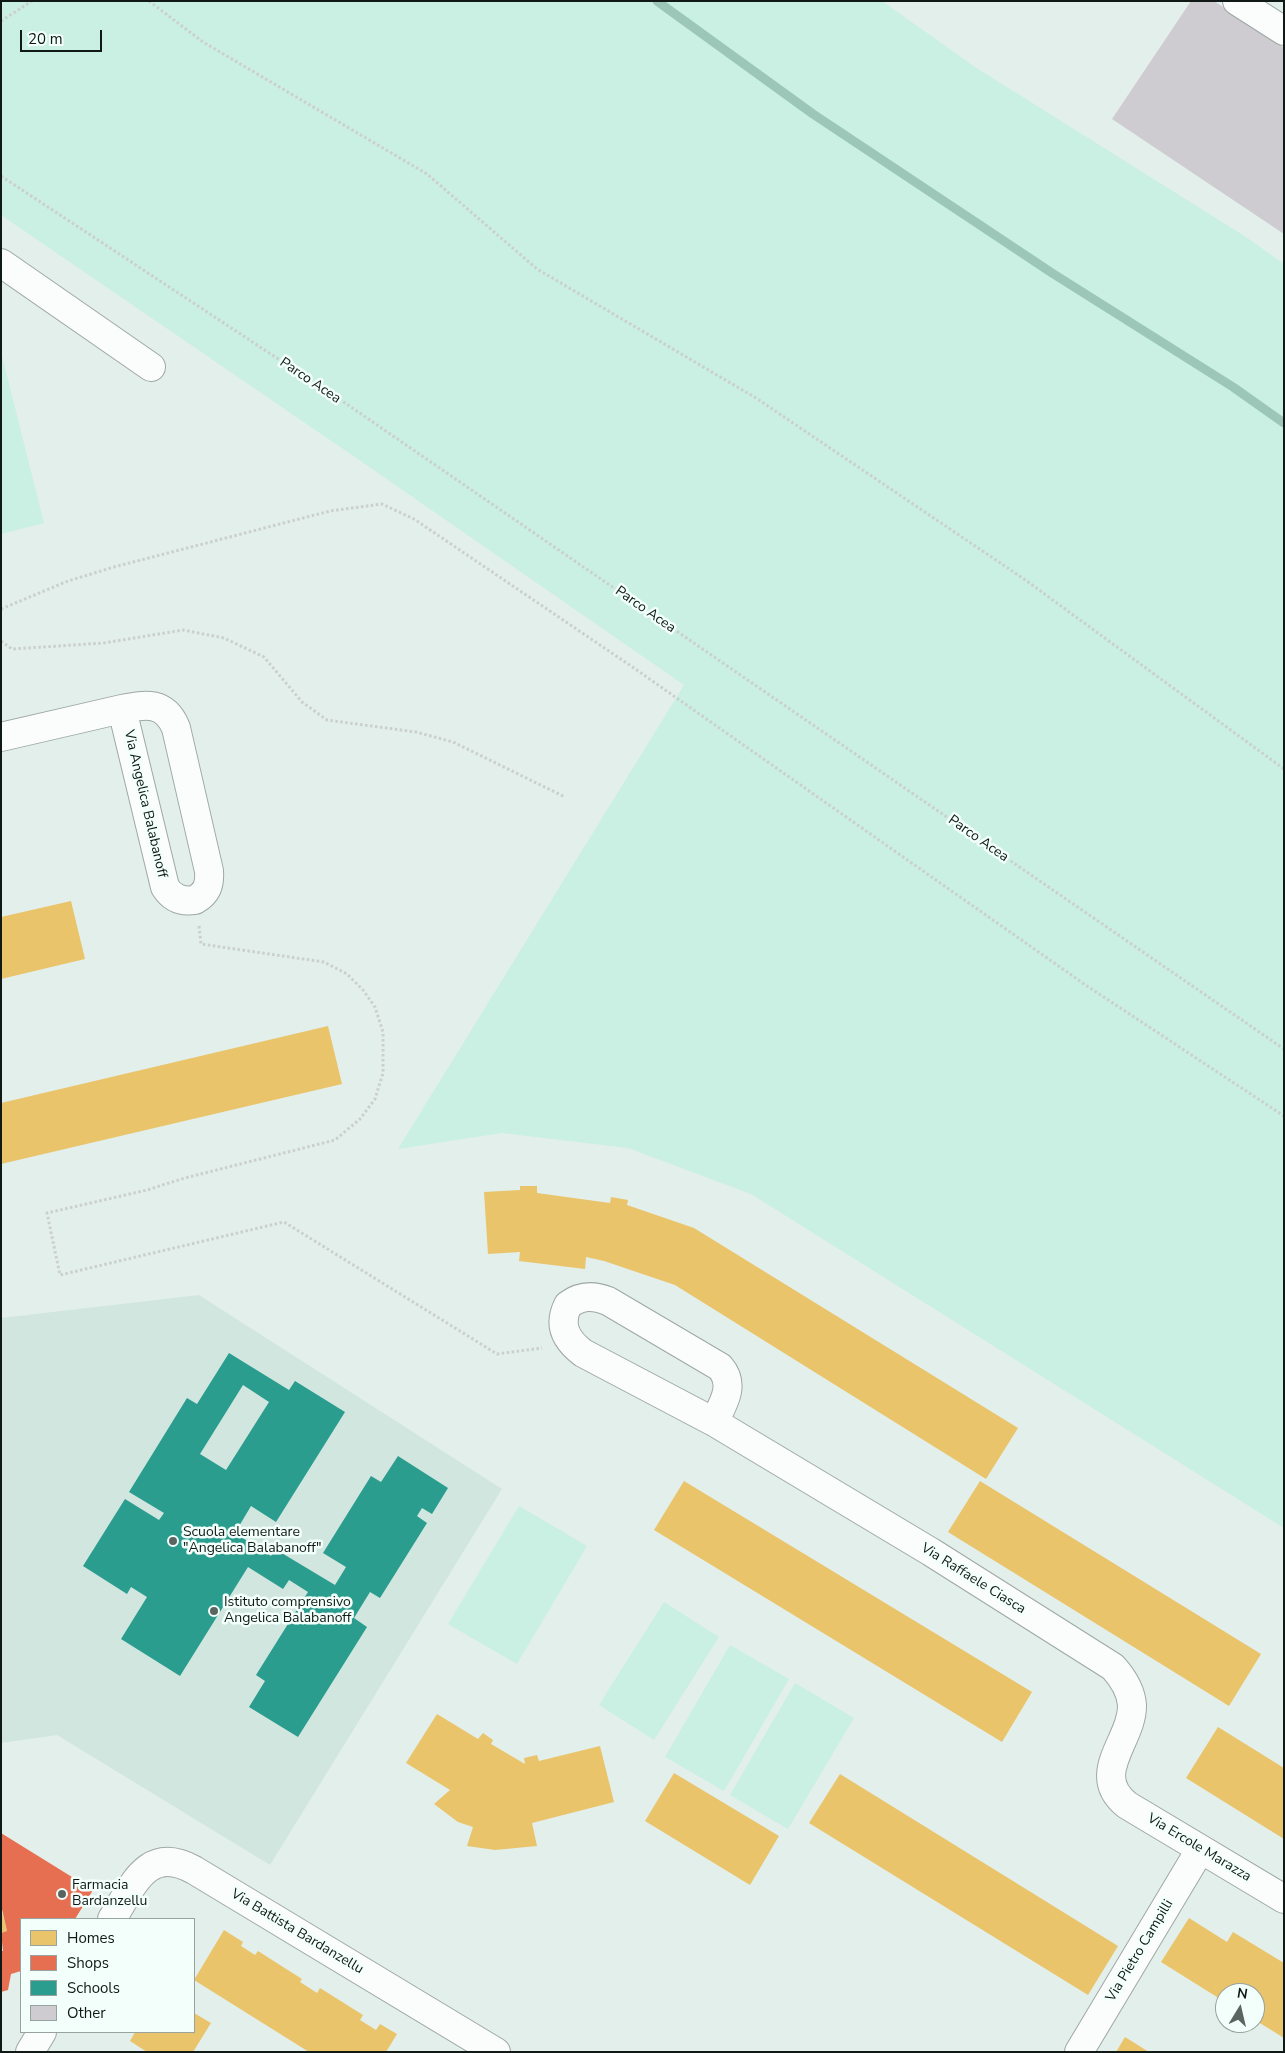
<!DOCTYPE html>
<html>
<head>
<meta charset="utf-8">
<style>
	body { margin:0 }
	#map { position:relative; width:1285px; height:2053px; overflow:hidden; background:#e3efeb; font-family:"Nunito Sans",sans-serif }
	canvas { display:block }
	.frame { position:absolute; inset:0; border:2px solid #111916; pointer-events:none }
	.legend { position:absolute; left:20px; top:1918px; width:175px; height:115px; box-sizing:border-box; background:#f2fffa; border:1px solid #98a39f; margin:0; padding:6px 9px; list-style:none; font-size:15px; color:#111916 }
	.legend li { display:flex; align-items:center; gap:10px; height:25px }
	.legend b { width:25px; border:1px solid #98a39f }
	.north { position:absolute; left:1215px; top:1983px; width:50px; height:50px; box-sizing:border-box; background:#f2fffa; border:1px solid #98a39f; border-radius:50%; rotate:9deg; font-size:14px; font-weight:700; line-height:20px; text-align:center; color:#111916 }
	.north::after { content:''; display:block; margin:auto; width:18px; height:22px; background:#5a6461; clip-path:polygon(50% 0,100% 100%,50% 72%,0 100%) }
	.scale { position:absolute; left:20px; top:30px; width:82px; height:22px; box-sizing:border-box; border:2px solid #111916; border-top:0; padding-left:6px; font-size:15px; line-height:18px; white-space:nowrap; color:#111916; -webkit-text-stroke:4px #f2fffa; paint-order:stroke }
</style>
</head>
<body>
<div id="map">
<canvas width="1285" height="2053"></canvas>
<div class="frame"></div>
<ul class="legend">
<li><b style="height:14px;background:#e9c46a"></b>Homes</li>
<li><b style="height:14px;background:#e76f51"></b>Shops</li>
<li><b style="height:14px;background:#2a9d8f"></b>Schools</li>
<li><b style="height:14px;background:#ceccd1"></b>Other</li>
</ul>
<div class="north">N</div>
<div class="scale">20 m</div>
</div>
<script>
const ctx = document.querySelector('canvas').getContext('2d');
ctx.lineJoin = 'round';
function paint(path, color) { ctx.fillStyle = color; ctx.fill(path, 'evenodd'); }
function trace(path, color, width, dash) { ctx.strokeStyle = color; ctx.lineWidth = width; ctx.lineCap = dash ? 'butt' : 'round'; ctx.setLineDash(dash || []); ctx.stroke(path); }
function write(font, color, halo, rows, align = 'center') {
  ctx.font = font + ' "Nunito Sans",sans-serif'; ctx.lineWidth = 5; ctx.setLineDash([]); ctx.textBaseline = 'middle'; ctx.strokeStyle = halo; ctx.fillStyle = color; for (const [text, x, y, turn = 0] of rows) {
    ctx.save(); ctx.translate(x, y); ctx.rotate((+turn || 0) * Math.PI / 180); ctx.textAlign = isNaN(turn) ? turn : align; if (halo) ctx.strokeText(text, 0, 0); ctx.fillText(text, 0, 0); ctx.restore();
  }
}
const built = new Path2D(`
	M199 1295 502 1489 270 1865 57 1735 1 1743V1318Z`);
const green = new Path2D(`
	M1 1H882L975 67 1246 237 1284 264V1528L751 1194 628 1148 502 1133 398 1149 684 685 365 464 1 215Z
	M1 352 44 523 1 534Z
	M519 1506 587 1546 517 1664 448 1624Z
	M664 1602 719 1637 654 1740 599 1705Z
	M730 1645 789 1679 724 1791 665 1757Z
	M795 1683 854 1718 788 1829 730 1795Z`);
const homes = new Path2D(`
	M71 901 85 959 1 979V917Z
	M328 1026 342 1084 1 1164V1103Z
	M520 1186H537V1193L610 1203 611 1197 628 1200 627 1205 694 1228 1018 1428 986 1479 675 1285 604 1261 586 1257 585 1269 519 1261 520 1252 488 1254 484 1192 520 1190Z
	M684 1481 1032 1692 1002 1742 654 1530Z
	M980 1481 1261 1654 1229 1706 948 1532Z
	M437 1714 478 1739 483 1733 493 1740 491 1744 525 1764 524 1758 537 1755 539 1761 600 1746 614 1802 532 1823 537 1846 495 1850 467 1846 473 1827 458 1822 434 1804 450 1790 406 1763Z
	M1218 1727 1284 1768V1839L1186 1778Z
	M674 1773 779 1836 750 1885 645 1821Z
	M840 1774 1118 1946 1088 1995 809 1823Z
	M1 1908 7 1931 1 1933Z
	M1189 1918 1227 1942 1233 1932 1284 1963V2038L1255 2020V1993H1225V2002L1161 1962Z
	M224 1930 243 1942 241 1946 255 1955 258 1951 302 1979 300 1982 317 1993 320 1988 363 2015 360 2020 376 2030 380 2024 397 2034 386 2052H309L194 1980Z
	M194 2013 211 2023 193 2052H147L130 2041 135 2032H194Z
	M1125 2037 1149 2052H1116Z`);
const shops = new Path2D(`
	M1 1833 93 1890 75 1919H21V1971L11 1974 8 1990 1 1992V1951H3L1 1933 7 1931 1 1905Z`);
const schools = new Path2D(`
	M229 1353 289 1390 295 1381 345 1412 276 1522 251 1506 235 1533 271 1556 275 1549 335 1585 346 1567 323 1553 371 1476 381 1482 398 1456 448 1488 432 1514 422 1508 417 1516 427 1523 380 1598 370 1592 354 1618 367 1627 298 1737 249 1707 265 1681 256 1675 308 1592 289 1580 283 1589 248 1567 180 1676 121 1639 147 1597 131 1587 127 1594 83 1566 125 1499 159 1520 164 1513 129 1492 187 1398 197 1404ZM243 1385 269 1402 226 1470 200 1454Z`);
const stream = new Path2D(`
	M657 1 813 114 1052 273 1233 387 1284 423`);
const building = new Path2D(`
	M1191 1H1214L1284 48V234L1112 119Z`);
const path = new Path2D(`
	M149 1 203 42 427 174 537 269 756 398 1024 579 1284 769
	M1 21 32 1
	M1 176 348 405 1284 1049
	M1 609 68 581 114 567 330 511 382 504 414 519 631 666 1087 986 1284 1116
	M1 641 12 649 104 643 183 630 224 638 264 657 302 702 327 720 416 732 453 742 565 797
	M199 926 201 944 324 962 347 974 363 990 375 1007 383 1032V1073L375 1099 360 1119 335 1140 185 1178 147 1190 47 1213 60 1275 284 1222 497 1354 542 1348`);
const minor = new Path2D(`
	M1237 1 1284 31
	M1 263 151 367
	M1 737 122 709C146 704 165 701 176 728L209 871C210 885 207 893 195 900 182 902 172 898 165 887L122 709
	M714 1422C723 1404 736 1385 720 1367L608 1301C593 1295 581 1295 568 1305 558 1325 566 1340 583 1353L714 1422 931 1552 1113 1667C1122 1677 1131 1691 1132 1705 1133 1740 1088 1774 1127 1805L1284 1899
	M112 1919C133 1886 147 1844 194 1870L496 2052
	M30 2052 42 2032
	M1079 2052 1200 1850`);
const markers = [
	[173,1541,5,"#5a6461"],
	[214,1611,5,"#5a6461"],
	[62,1894,5,"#5a6461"]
];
const streetNames = [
	["Parco Acea",310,381,34],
	["Parco Acea",645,610,35],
	["Via Angelica Balabanoff",145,804,77],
	["Parco Acea",978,839,35],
	["Via Raffaele Ciasca",973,1579,32],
	["Via Ercole Marazza",1199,1848,31],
	["Via Battista Bardanzellu",297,1932,31],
	["Via Pietro Campilli",1140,1951,-59]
];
const poiNames = [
	["Scuola elementare",183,1533],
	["\"Angelica Balabanoff\"",183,1549],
	["Istituto comprensivo",224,1603],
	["Angelica Balabanoff",224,1619],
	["Farmacia",72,1886],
	["Bardanzellu",72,1902]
];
paint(built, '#d1e6df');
paint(green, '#caefe3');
paint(homes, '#e9c46a');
paint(shops, '#e76f51');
paint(schools, '#2a9d8f');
trace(stream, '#9cc6b8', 9);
paint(building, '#ceccd1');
trace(minor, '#9ea8a5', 30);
trace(path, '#cbcfcd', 3, [2.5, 2.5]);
trace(minor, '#fbfdfc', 28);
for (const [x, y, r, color] of markers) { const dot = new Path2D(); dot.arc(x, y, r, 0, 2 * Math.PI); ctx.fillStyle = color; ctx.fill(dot); trace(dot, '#f2fffa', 2); }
write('14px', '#111916', '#f2fffa', streetNames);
write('14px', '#111916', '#f2fffa', poiNames, 'left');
</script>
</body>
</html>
